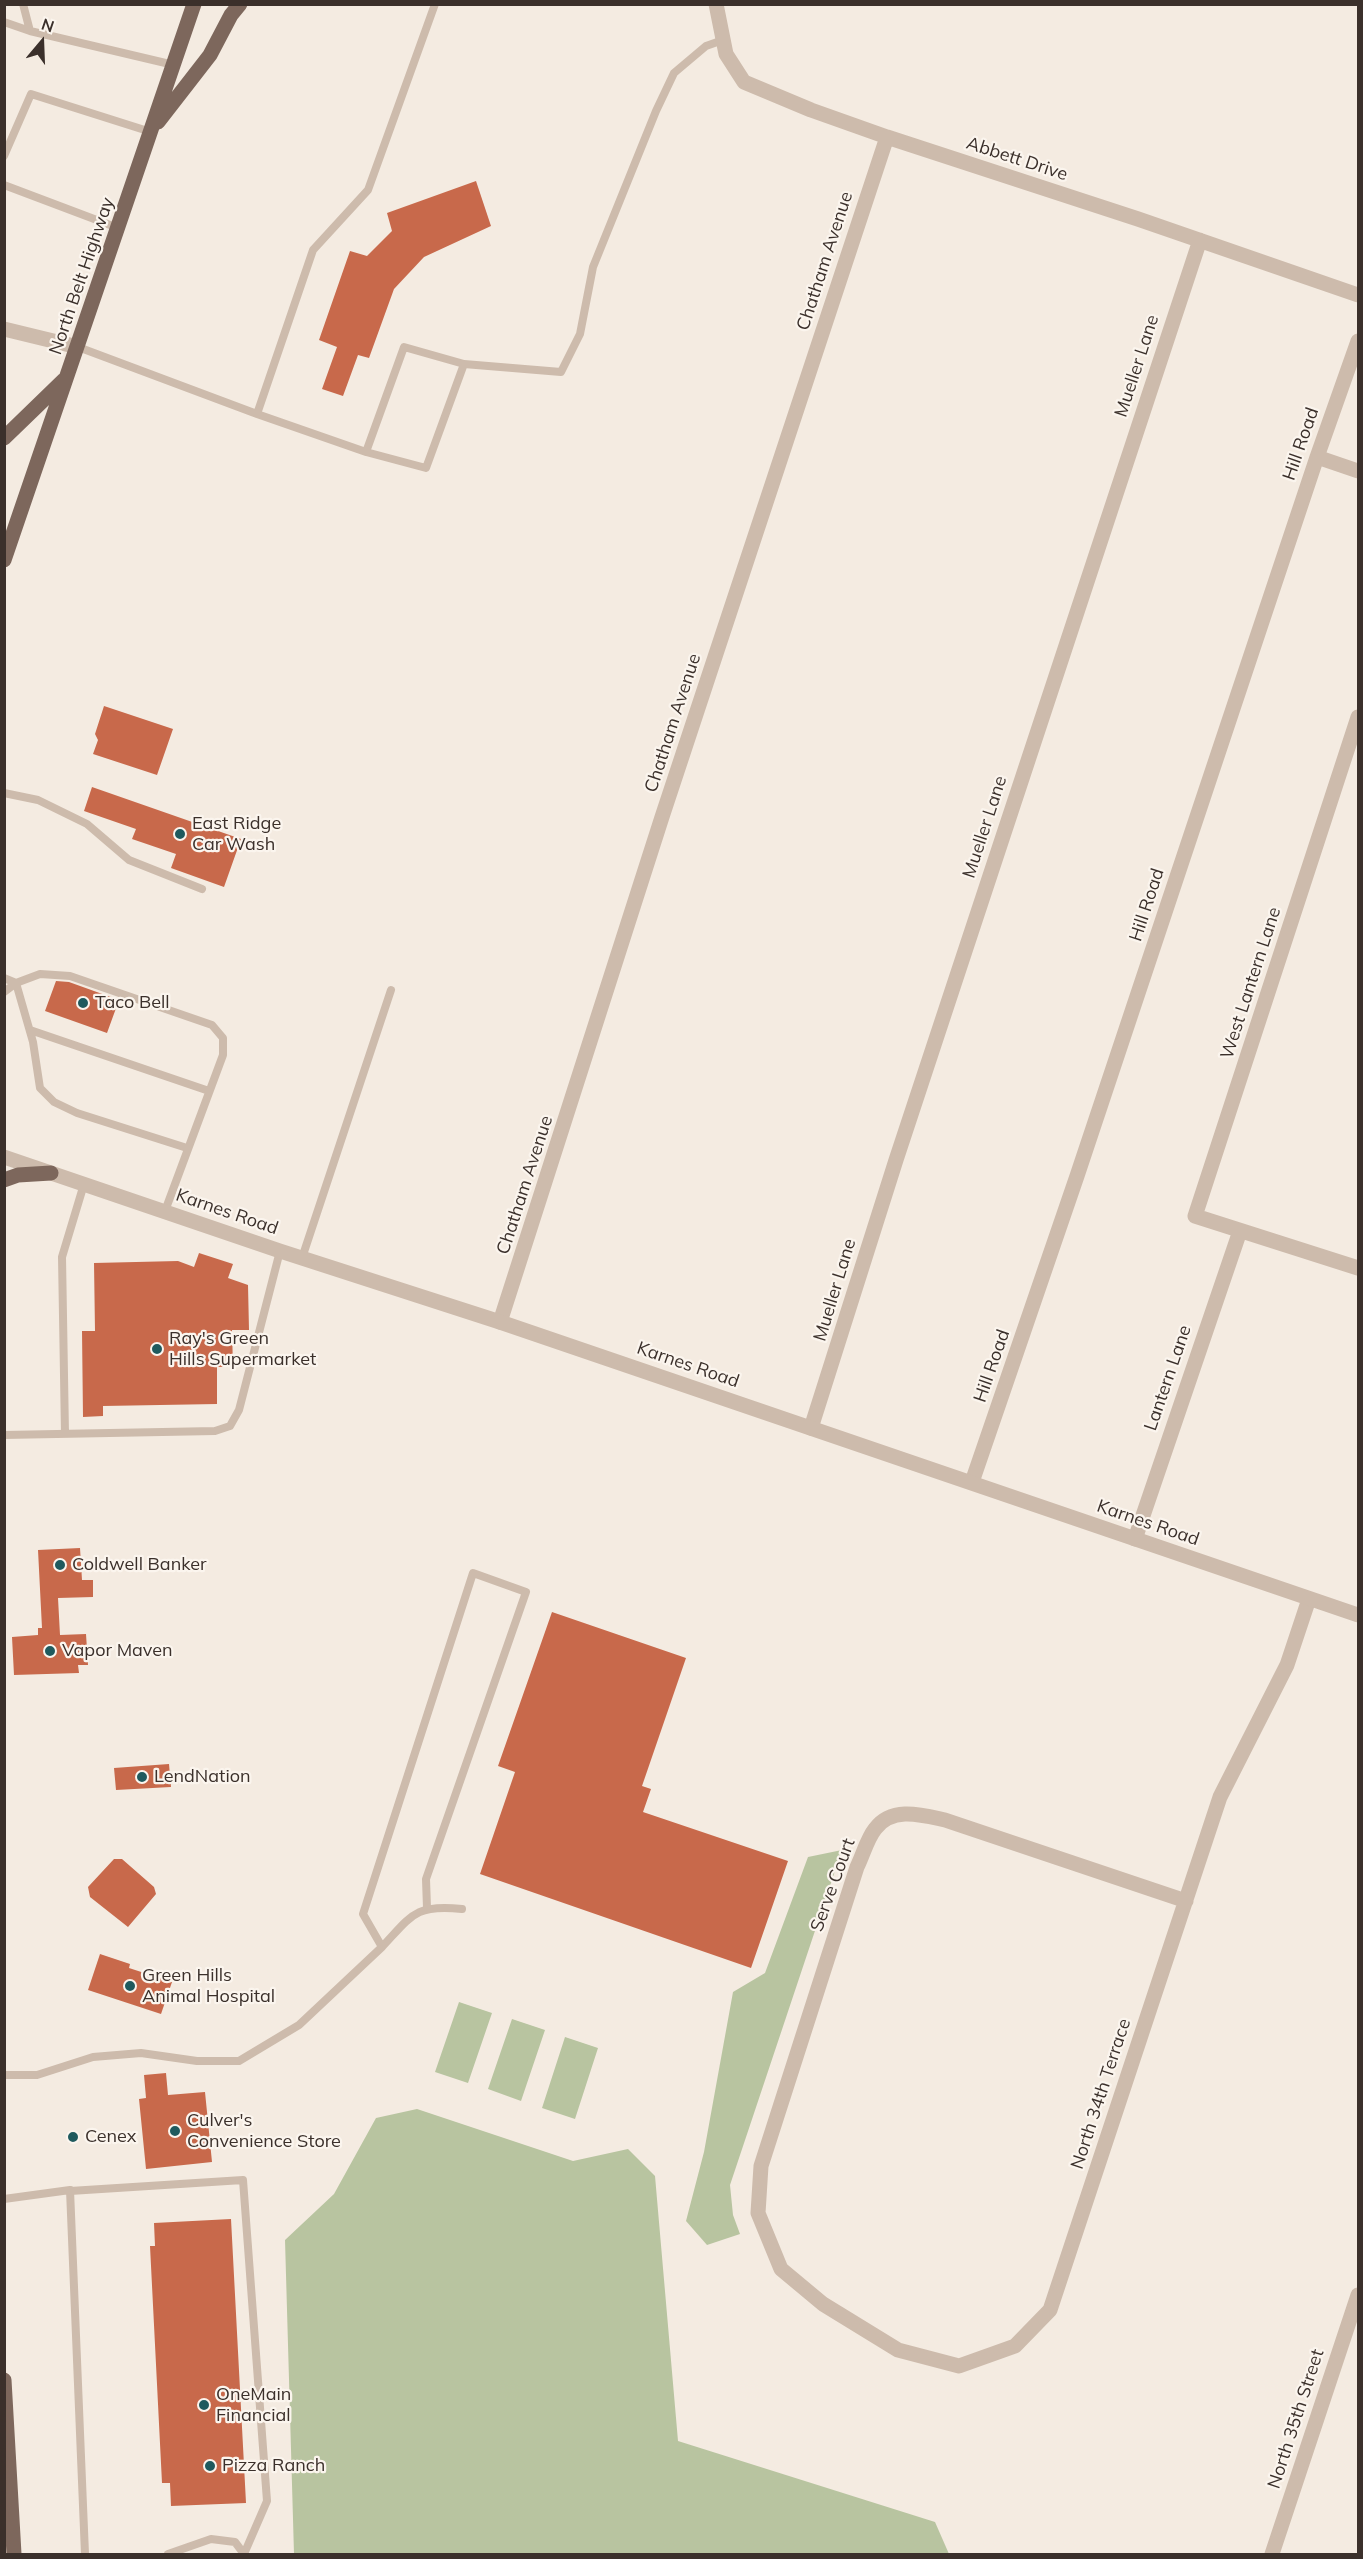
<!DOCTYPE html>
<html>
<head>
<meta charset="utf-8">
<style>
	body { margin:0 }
	#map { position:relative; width:1363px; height:2559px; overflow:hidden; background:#f4ebe1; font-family:Mulish,sans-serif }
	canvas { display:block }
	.frame { position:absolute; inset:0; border:6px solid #3b302b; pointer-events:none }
	.north { position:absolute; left:12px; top:12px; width:60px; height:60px; -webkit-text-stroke:4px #fbf5ee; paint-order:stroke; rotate:19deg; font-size:16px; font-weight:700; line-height:24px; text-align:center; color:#3b302b }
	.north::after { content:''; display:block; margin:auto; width:21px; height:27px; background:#3b302b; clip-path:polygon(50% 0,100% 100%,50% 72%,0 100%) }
</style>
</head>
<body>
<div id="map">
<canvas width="1363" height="2559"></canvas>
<div class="frame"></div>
<div class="north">N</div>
</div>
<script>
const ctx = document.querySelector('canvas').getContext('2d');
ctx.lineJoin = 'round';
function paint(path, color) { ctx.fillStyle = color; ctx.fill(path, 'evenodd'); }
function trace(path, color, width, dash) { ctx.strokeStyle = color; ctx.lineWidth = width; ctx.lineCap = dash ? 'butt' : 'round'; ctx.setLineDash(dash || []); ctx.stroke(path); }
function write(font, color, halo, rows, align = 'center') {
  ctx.font = font + ' Mulish,sans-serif'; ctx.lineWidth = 4.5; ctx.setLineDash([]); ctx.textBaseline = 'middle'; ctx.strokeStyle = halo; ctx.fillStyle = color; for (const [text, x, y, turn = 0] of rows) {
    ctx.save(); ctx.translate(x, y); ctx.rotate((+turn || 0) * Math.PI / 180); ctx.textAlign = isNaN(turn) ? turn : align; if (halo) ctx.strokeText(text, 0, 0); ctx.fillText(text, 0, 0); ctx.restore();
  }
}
const green = new Path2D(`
	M842 1850 730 2185 733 2215 740 2234 707 2245 686 2221 704 2152 733 1992 765 1973 808 1857Z
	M459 2002 492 2013 468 2083 435 2072Z
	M512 2019 545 2030 521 2101 488 2089Z
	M565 2037 598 2048 575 2119 542 2108Z
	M417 2109 573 2161 628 2149 655 2176 678 2441 935 2522 949 2554H294L285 2240 334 2194 376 2118Z`);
const building = new Path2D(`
	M476 181 491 226 424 257 394 289 369 358 358 355 343 396 322 389 337 347 319 340 350 251 367 256 392 231 387 213Z
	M104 706 173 729 157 775 93 754 98 740 95 734Z
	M92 787 241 839 224 887 171 868 176 854 132 839 136 829 84 811Z
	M56 981 69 982 119 1000 107 1033 45 1011Z
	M199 1253 233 1264 228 1278 248 1285 249 1330H232L233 1367H217V1404L103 1406V1416L83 1417 82 1331H95L94 1263 178 1261 194 1267Z
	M80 1548 82 1580H93V1597L58 1598 60 1635 86 1634 88 1665H78L79 1673 14 1675 12 1637 38 1635V1628H42L38 1550Z
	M552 1612 686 1658 642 1786 651 1789 643 1812 788 1861 751 1968 480 1874 515 1772 498 1766Z
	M169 1764 171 1787 116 1790 114 1768Z
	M114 1859H122L154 1887 156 1894 128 1927 90 1897 88 1887Z
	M100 1954 130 1964 129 1968 172 1982 161 2014 88 1990Z
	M166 2073 168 2095 205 2092 212 2162 146 2169 139 2099 146 2098 144 2075Z
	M231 2219 246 2503 171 2506 170 2483H162L150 2246H155L154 2223Z`);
const service = new Path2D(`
	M23 4 30 31 174 65
	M4 22 30 31
	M4 156 31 94 151 132
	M4 185 118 228
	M78 347 257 414 313 250 368 190 435 4
	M464 364 561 372 580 334 593 267 656 111 674 73 706 46 723 40
	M257 414 366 452 426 468 464 364 404 347 366 452
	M4 793 38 800 87 824 129 860 202 889
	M4 978 16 983 33 1042 40 1088 54 1102 77 1113 187 1148
	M4 992 16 983 40 974 70 976 212 1025 223 1038V1055L165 1211
	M30 1030 209 1091
	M302 1258 391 990
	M65 1434 62 1257 84 1184
	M4 1435 215 1431 230 1426 239 1410 280 1251
	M382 1947C412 1915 415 1904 462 1909
	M4 2075H37L93 2057 141 2053 197 2061H239L299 2025 382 1947 363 1914 473 1573 526 1592 426 1879 427 1908
	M70 2191 243 2180 267 2501 244 2554
	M4 2199 70 2190 85 2554
	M168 2554 211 2539 235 2542 244 2554`);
const minor = new Path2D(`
	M716 4 726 54 744 82 811 110 887 137 1138 219 1358 295
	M4 329 78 347
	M1317 457 1358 471
	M1358 717 1195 1216 1358 1268
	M500 1322 662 817 887 137
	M811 1428 896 1160 1200 240
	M972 1482 1077 1176 1317 457 1358 341
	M1135 1539 1240 1231
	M1186 1901 945 1820C922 1815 892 1806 875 1829 867 1839 863 1855 857 1867L761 2166 758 2213 781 2269 823 2304 898 2350 959 2366 1015 2346 1050 2310 1220 1797 1287 1665 1309 1599
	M1272 2554 1358 2295`);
const tertiary = new Path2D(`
	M4 1157 280 1251 500 1322 1358 1615`);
const primary = new Path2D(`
	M158 122 210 55 231 15 240 4
	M4 438 64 380
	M4 560 194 4
	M4 1180 18 1175 51 1173
	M4 2380 14 2554`);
const markers = [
	[180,834,6,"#1f5a5e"],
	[83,1003,6,"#1f5a5e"],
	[157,1349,6,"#1f5a5e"],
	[60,1565,6,"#1f5a5e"],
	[50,1651,6,"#1f5a5e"],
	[142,1777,6,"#1f5a5e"],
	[130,1986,6,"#1f5a5e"],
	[175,2131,6,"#1f5a5e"],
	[73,2137,6,"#1f5a5e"],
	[204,2405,6,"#1f5a5e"],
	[210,2466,6,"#1f5a5e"]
];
const streetNames = [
	["Abbett Drive",1017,159,18],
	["Chatham Avenue",825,261,-72],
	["North Belt Highway",82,276,-71],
	["Mueller Lane",1137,366,-72],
	["Hill Road",1301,444,-71],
	["Chatham Avenue",673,723,-72],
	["Mueller Lane",985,827,-72],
	["Hill Road",1147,905,-72],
	["West Lantern Lane",1251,983,-72],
	["Chatham Avenue",525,1185,-72],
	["Karnes Road",227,1212,19],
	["Mueller Lane",835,1290,-73],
	["Karnes Road",688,1365,19],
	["Hill Road",992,1366,-71],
	["Lantern Lane",1168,1378,-71],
	["Karnes Road",1148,1523,19],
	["Serve Court",833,1885,-70],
	["North 34th Terrace",1101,2094,-72],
	["North 35th Street",1296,2419,-72]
];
const poiNames = [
	["East Ridge",192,824],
	["Car Wash",192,845],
	["Taco Bell",95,1003],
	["Ray's Green",169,1339],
	["Hills Supermarket",169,1360],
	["Coldwell Banker",72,1565],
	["Vapor Maven",62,1651],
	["LendNation",154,1777],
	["Green Hills",142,1976],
	["Animal Hospital",142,1997],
	["Culver's",187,2121],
	["Convenience Store",187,2142],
	["Cenex",85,2137],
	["OneMain",216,2395],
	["Financial",216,2416],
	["Pizza Ranch",222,2466]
];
paint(green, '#b8c4a0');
paint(building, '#c8694b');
trace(service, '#cdbbac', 8);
trace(minor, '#cdbbac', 15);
trace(tertiary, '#cdbbac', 15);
trace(primary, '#7d675c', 15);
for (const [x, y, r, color] of markers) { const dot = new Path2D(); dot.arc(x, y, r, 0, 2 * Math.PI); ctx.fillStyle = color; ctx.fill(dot); trace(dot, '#fbf5ee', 2); }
write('18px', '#3b302b', '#fbf5ee', streetNames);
write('18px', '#3b302b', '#fbf5ee', poiNames, 'left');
</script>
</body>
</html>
